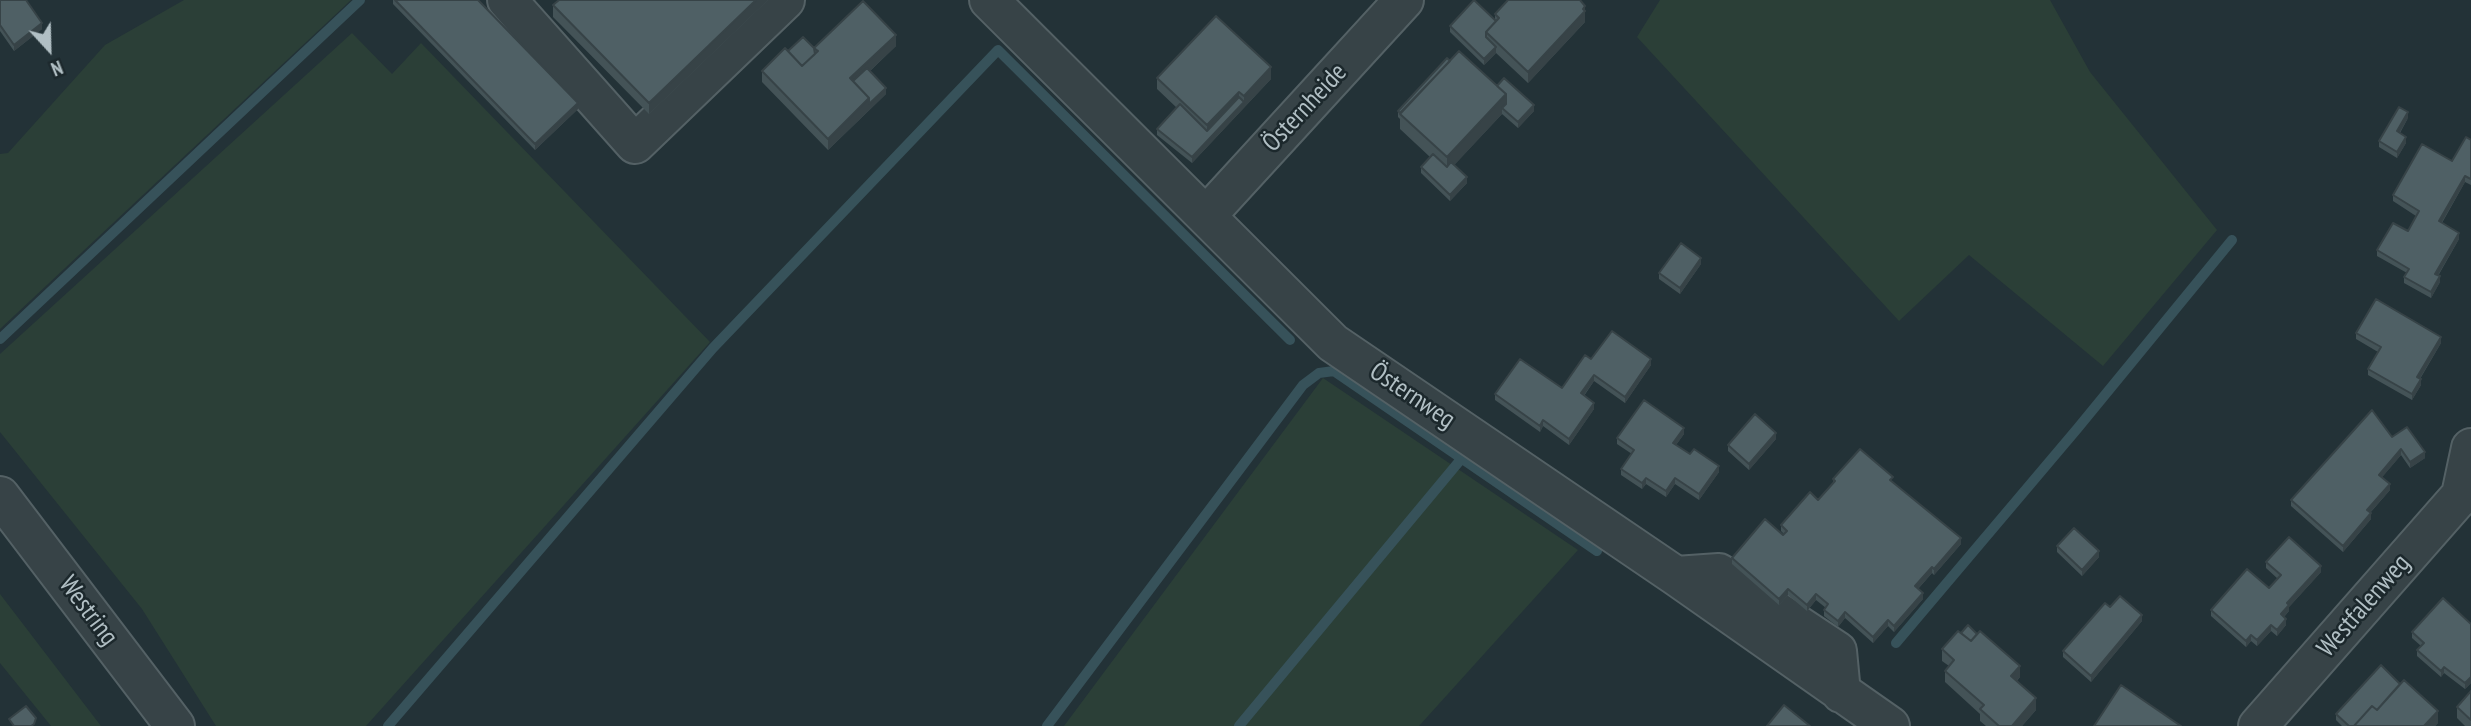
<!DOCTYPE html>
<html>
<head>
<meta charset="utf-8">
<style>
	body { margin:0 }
	#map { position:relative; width:2471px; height:726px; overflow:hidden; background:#233237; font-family:"PT Sans Narrow",sans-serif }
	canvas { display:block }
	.north { position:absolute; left:14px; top:14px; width:70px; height:70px; -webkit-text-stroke:5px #1c282c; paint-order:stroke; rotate:158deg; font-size:19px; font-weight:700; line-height:28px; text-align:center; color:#b1bfc4 }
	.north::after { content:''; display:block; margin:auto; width:24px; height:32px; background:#b1bfc4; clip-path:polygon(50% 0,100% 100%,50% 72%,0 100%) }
</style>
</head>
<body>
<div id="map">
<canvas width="2471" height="726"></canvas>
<div class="north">N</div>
</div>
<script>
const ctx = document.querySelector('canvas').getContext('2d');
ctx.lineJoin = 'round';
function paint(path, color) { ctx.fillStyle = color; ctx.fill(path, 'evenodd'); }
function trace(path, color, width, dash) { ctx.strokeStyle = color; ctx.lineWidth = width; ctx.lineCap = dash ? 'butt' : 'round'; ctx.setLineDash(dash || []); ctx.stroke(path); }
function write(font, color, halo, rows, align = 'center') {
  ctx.font = font + ' "PT Sans Narrow",sans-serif'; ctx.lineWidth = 5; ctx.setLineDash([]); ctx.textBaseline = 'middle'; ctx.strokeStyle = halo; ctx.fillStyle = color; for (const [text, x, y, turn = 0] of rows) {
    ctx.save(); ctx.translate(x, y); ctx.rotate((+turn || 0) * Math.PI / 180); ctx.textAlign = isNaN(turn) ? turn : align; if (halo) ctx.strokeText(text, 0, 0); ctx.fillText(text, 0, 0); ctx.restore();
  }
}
const green = new Path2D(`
	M184 0H351L0 329V154L8 153 105 45Z
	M1660 0H2050L2090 72 2217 230 2103 366 1969 255 1899 321 1637 37Z
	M352 33 392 74 421 43 710 342 366 726H216L142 609 0 432V354Z
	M1323 378 1578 550 1419 726H1064Z
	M0 594 101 726H51L0 663Z`);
const stream = new Path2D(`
	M0 339 360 0
	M1896 643 2077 429 2232 240
	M388 726 713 348 998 50 1290 340
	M1047 726 1303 385 1319 373 1334 371 1597 551
	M1239 726 1462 458`);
const minor = new Path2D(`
	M507 0 635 144 785 0
	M989 0 1333 343 1676 576 1890 726
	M1206 216 1404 0
	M2461 495 2471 448
	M0 496 175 726
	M1676 576 1719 573 1837 651 1841 693
	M2258 726 2461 495 2471 489`);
const wall = new Path2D(`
	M0 0 42 29 14 51 0 31Z
	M393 0H478L578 109 535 150 393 4Z
	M559 0H768L649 114 553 17V5Z
	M1585 6V22L1528 83 1496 53 1484 65 1450 32V26L1495 19V14Z
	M896 46 870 71 886 94 828 150 762 82V71L788 51 814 48Z
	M1450 61 1497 86 1534 111 1518 128 1502 114 1454 165 1467 183 1450 201 1421 173V167L1430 157 1400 129V119L1398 117V111Z
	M1157 78 1271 79 1192 163 1157 135V129L1177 108 1157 89Z
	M2408 118 2400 133 2406 143 2397 158 2379 147V141Z
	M2471 140V185L2465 182 2442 223 2459 239 2438 276 2440 282 2431 298 2404 283V277L2407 273 2377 256V250L2408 231 2416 216 2393 201V195L2452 161Z
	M1701 264 1680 294 1659 279V273Z
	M2356 333 2441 343 2420 379 2421 385 2412 400 2368 375V369L2378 352 2356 339Z
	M1591 359 1651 365 1625 403 1594 381 1584 396 1594 409 1569 445 1543 426 1540 432 1495 400V394L1562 388Z
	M1684 434 1676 445 1719 472 1699 500 1675 484 1666 497 1646 484 1642 489 1621 475V469L1632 454 1617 444V438Z
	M2392 437 2425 458 2410 468 2401 455 2382 477 2390 490 2370 513 2371 519 2343 552 2291 506V500Z
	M1776 439 1749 470 1728 451V445Z
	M1833 479 1893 483 1961 544 1934 575 1932 573 1918 589 1923 599 1894 632 1888 626 1873 643 1845 618 1838 627 1824 616V610L1826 608 1816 600 1807 611 1788 595 1779 605 1732 564V558L1783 535 1784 534 1781 531V525L1818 500 1833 483Z
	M2057 546 2099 557 2082 576 2057 552Z
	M2266 562 2321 572 2289 607V611L2284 617 2286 625 2277 636 2271 631 2257 646 2251 641 2246 647 2211 616V610L2269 588 2278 579 2266 568Z
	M2110 607 2142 621 2091 682 2063 657V651Z
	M2471 624V683L2465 689 2444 673 2441 677 2417 656V650L2421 646 2412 638V632Z
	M1942 649 2020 677 2017 681 2036 710 2022 726H1986L1980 721V714L1945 682V671L1949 666 1942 661Z
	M2471 691V726H2465L2457 718V707Z
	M2336 714 2438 723 2435 726H2342L2336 720Z`);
const shadedWall = new Path2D(`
	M756 0H768L649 114V103Z
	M1585 6V22L1528 83V72Z
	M42 23V29L14 51V45Z
	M896 35V46L853 87 850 78Z
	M1496 47V53L1484 65V59Z
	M1271 67V79L1192 163V157L1244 102V96Z
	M886 88V94L828 150V139L869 98Z
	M1239 92V103L1207 137V125Z
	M1506 94V110L1502 108V114L1447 173V157Z
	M578 103V109L535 150V144Z
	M1534 105V111L1518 128V122Z
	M2408 112V118L2397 137V131Z
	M2406 137V143L2397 158V152Z
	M2465 176V182L2439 227V221Z
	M1467 177V183L1450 201V195Z
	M2459 233V239L2435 280V274Z
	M1701 258V264L1680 294V288Z
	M2440 276V282L2431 298V292Z
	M2441 337V343L2417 383V377Z
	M1651 359V365L1625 403V397Z
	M1594 375V381L1581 399V393Z
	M2421 379V385L2412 400V394Z
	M1594 403V409L1569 445V439Z
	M1543 420V426L1540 432V426Z
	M1684 428V434L1673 449V443Z
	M1776 433V439L1749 470V464Z
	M2401 449V455L2379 481V475Z
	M2425 452V458L2410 468V462Z
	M1719 466V472L1699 500V494Z
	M1646 478V484L1642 489V483Z
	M1675 478V484L1666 497V491Z
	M2390 484V490L2367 516V510Z
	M2371 513V519L2343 552V546Z
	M1961 538V544L1934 575V569Z
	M2099 551V557L2082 576V570Z
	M2321 566V572L2289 607V611L2281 620V614L2287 603Z
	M1932 567V573L1915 592V586Z
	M1788 589V595L1779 605V599Z
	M1923 593V599L1894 632V626Z
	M1816 594V600L1807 611V605Z
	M1845 612V618L1838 627V621Z
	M2142 615V621L2091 682V676Z
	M2286 619V625L2277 636V630Z
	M1888 620V626L1873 643V637Z
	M2271 625V631L2257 646V640Z
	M2251 635V641L2246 647V641Z
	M2020 666V677L2011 687V676Z
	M2444 667V673L2441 677V671Z
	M2471 677V683L2465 689V683Z
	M2036 698V710L2022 726H2012Z
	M2438 711V723L2435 726H2424Z`);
const building = new Path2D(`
	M0 0H26L42 23 14 45 0 25Z
	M395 0H478L578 103 535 144Z
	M559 0H756L649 103 553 5Z
	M1474 0 1496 21 1486 32V37L1496 47 1484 59 1450 26Z
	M1508 0H1580L1585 6 1583 9 1585 11 1528 72 1486 32 1499 18 1495 14Z
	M863 1 896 35 850 78 869 98 828 139 762 71 785 48 802 66 818 51 814 48Z
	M1216 16 1271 67 1244 96 1239 92 1207 125 1157 78Z
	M803 37 814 48 815 54 802 66 788 51Z
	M1459 51 1506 94 1447 157 1400 114Z
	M1447 58 1450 61 1400 113 1398 111Z
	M867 68 886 88 869 104V98L853 81Z
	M1504 78 1534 105 1518 122 1502 108 1506 104V94L1497 86Z
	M1239 97 1244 102 1192 157 1157 129 1180 104 1207 131Z
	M2399 107 2408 112 2397 131 2406 137 2397 152 2379 141Z
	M2466 137 2471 140V179L2465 176 2439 221 2459 233 2435 274 2440 276 2431 292 2404 277 2409 269 2377 250 2393 223 2408 231 2419 211 2393 195 2422 144 2452 161Z
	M1433 154 1447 167 1451 162 1467 177 1450 195 1421 167Z
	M1681 243 1701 258 1680 288 1659 273Z
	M2376 299 2441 337 2417 377 2421 379 2412 394 2368 369 2381 347 2356 333Z
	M1612 331 1651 359 1625 397 1594 375 1581 393 1594 403 1569 439 1543 420 1540 426 1495 394 1520 359 1562 388 1585 355 1591 359Z
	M1644 400 1684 428 1673 443 1690 454 1694 449 1719 466 1699 494 1675 478 1666 491 1646 478 1642 483 1621 469 1634 450 1617 438Z
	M2372 410 2392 437 2407 427 2425 452 2410 462 2401 449 2379 475 2390 484 2367 510 2371 513 2343 546 2291 500Z
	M1755 414 1776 433 1749 464 1728 445Z
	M1860 449 1893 477 1890 480 1961 538 1934 569 1932 567 1915 586 1923 593 1894 626 1888 620 1873 637 1845 612 1838 621 1824 610 1828 604 1816 594 1807 605 1788 589 1779 599 1732 558 1765 519 1783 535 1787 531 1781 525 1810 492 1818 500 1835 481 1833 479Z
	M2074 528 2099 551 2082 570 2057 546Z
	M2289 537 2321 566 2287 603 2289 605 2281 614 2286 619 2277 630 2271 625 2257 640 2251 635 2246 641 2211 610 2247 569 2269 588 2281 575 2266 562Z
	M2120 596 2142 615 2091 676 2063 651 2105 603 2110 607Z
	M2443 598 2471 624V677L2465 683 2444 667 2441 671 2417 650 2424 643 2412 632Z
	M1968 625 1977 634 1971 641 1961 633Z
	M1958 631 1971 641 1980 631 2020 666 2011 676 2036 698 2012 726H1999L1980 709 1984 705 1945 671 1954 660 1942 649Z
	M2381 665 2400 684 2377 710 2372 706 2354 726H2349L2336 714Z
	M2404 680 2438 711 2424 726H2354L2372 706 2377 710Z
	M2121 685 2181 726H2094Z
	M2471 691V720L2457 707Z
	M1784 705 1810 726H1767Z
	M26 706 36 718 34 724 31 726H14L9 719Z`);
const streetNames = [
	["Östernheide",1305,108,-47],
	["Östernweg",1412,396,34],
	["Westfalenweg",2364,606,-49],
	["Westring",88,611,53]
];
paint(green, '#2b3f37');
trace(stream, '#37525a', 10);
trace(minor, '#546165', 42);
trace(minor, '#374347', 38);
paint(wall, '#445357');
paint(shadedWall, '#374347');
paint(building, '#4f6065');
trace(building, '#374347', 2);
write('26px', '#b1bfc4', '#1c282c', streetNames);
</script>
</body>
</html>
